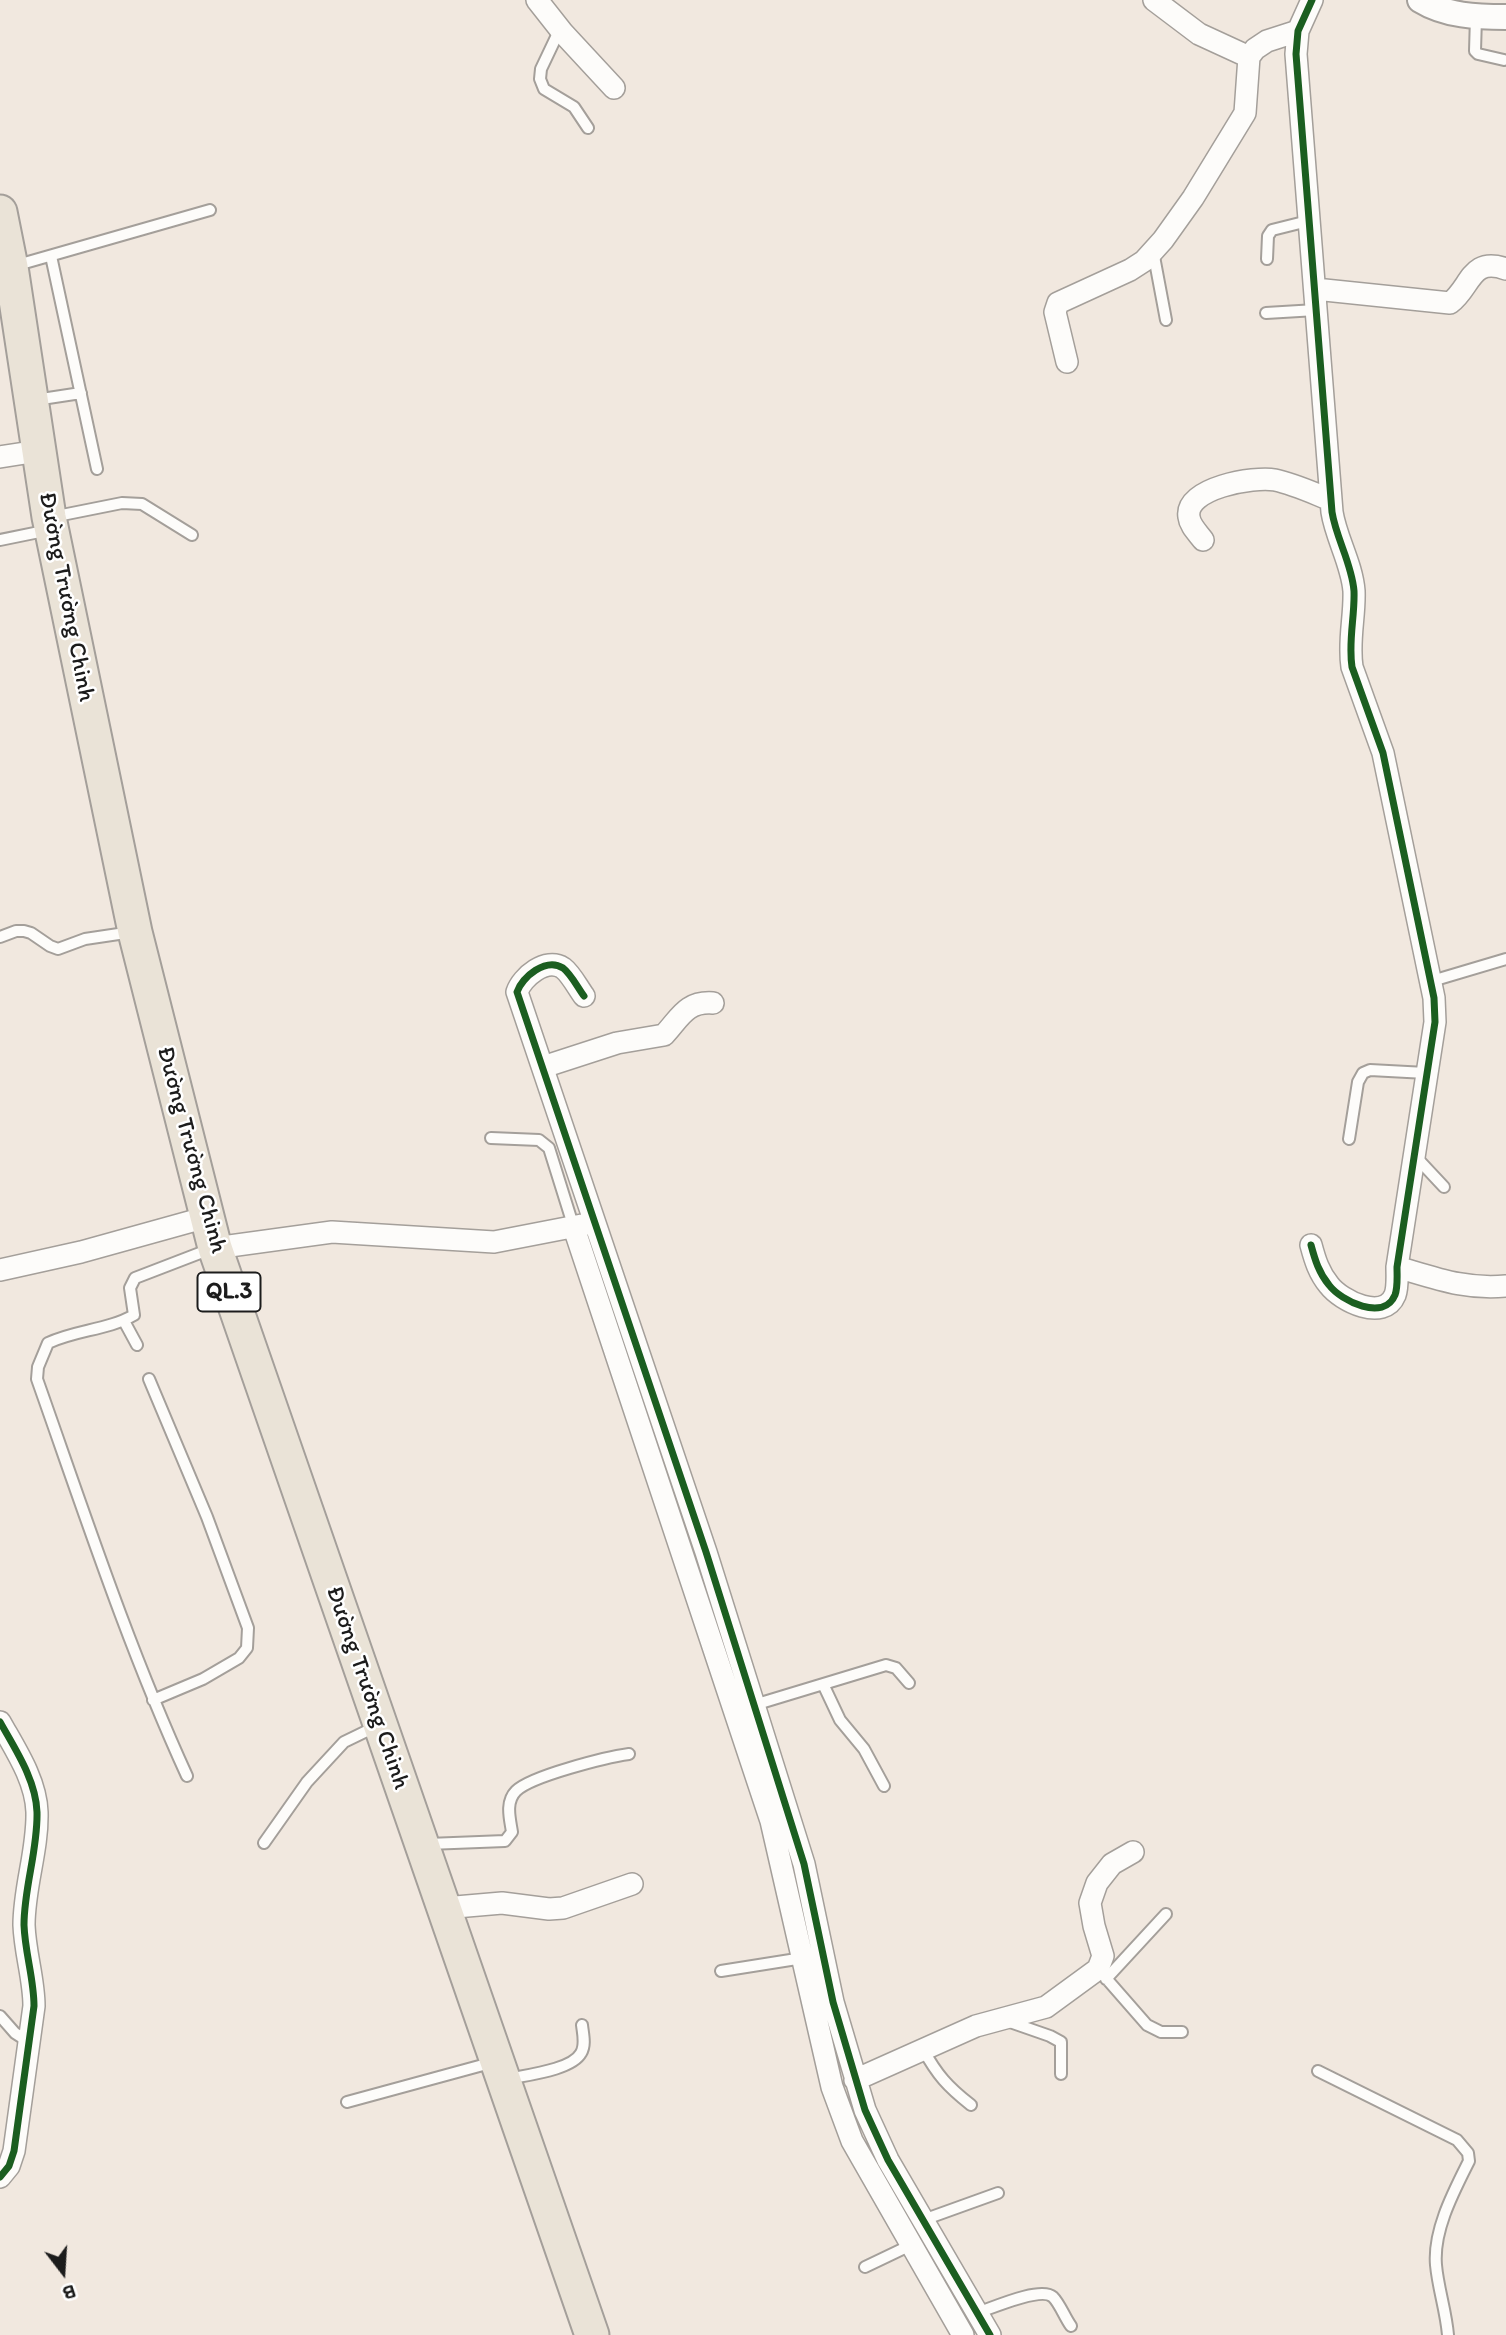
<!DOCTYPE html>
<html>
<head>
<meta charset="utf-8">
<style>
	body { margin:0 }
	#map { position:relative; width:1506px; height:2335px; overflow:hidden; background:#f1e8df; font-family:Itim,sans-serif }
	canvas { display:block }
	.north { position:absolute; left:28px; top:2237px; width:70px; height:70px; -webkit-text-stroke:5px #fff; paint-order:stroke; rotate:163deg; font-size:19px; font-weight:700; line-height:28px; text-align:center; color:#1c1c1c }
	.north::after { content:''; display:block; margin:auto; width:24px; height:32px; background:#1c1c1c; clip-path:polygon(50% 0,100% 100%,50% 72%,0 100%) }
</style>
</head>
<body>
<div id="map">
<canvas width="1506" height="2335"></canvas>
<div class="north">B</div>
</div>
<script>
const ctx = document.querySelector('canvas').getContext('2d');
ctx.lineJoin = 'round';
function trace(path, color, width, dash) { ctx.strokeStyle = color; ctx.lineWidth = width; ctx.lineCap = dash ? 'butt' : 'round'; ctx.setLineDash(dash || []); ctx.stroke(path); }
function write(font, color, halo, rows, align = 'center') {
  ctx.font = font + ' Itim,sans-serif'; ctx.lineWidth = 5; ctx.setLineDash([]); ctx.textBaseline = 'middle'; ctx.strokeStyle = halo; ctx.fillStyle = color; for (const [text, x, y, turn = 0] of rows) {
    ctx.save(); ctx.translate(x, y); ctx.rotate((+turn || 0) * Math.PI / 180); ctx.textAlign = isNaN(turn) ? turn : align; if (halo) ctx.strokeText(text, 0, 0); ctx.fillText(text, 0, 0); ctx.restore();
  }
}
const service = new Path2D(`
	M1476 17 1475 51 1478 54 1504 60
	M560 29 541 69 540 79 544 89 574 107 588 128
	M1153 251 1166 320
	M51 256 97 469
	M1267 259 1268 236 1272 230 1308 221
	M14 266 210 210
	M1266 313 1316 310
	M35 400 81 393
	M52 517 122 503 142 504 192 535
	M0 540 49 530
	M0 937 16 931H24L31 933 50 946 58 949 85 939 132 932
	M1432 981 1506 959
	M491 1138 539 1140 549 1148 574 1228
	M1349 1139 1358 1082 1363 1073 1370 1070 1426 1073
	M1415 1156 1444 1187
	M124 1321 137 1345
	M149 1379 207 1517 248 1628 247 1648 239 1658 203 1679 153 1700
	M823 1684 840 1720 864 1749 884 1786
	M754 1705 886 1665 896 1668 909 1683
	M187 1776C128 1647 84 1512 37 1379L38 1367 48 1343C75 1330 108 1330 134 1315L130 1288 135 1278 213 1248
	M264 1843 307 1782 344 1742 377 1726
	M428 1844 505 1841 512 1832C510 1819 505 1802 516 1791 531 1776 607 1757 629 1754
	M1098 1969 1147 2025 1161 2032H1182
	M721 1971 803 1958
	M1106 1979 1166 1914
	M0 2016 15 2033 29 2042
	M1007 2021 1050 2036 1061 2042V2074
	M923 2049C937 2075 948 2087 971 2105
	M1318 2071 1457 2140 1468 2153 1469 2161C1454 2191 1433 2230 1436 2265 1438 2288 1446 2311 1448 2335
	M508 2079C526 2075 572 2070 581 2053 586 2045 583 2034 582 2025
	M347 2102 494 2062
	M923 2220 998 2193
	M865 2267 911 2245
	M977 2313C992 2308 1041 2286 1053 2297 1060 2304 1065 2318 1071 2326`);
const minor = new Path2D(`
	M537 0 563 33 614 88
	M1154 0 1199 34 1249 57
	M1315 289 1450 303C1471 288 1470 256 1506 269
	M1067 362 1055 312 1058 303 1130 270 1144 261 1163 240 1193 198 1245 113 1249 57 1255 49 1267 41 1298 31
	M0 457 38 451
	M1203 540C1198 533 1190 526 1189 517 1184 488 1254 476 1275 480 1294 484 1313 493 1331 500
	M584 996C578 988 571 974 563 968 546 957 522 977 517 992L706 1552 804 1864 833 2002 865 2110 888 2160 990 2335
	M543 1067 617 1043 664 1035C680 1018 686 1001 713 1003
	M574 1228 771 1821 832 2087 852 2141 963 2335
	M1311 1245C1315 1260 1319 1273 1329 1285 1341 1301 1384 1322 1395 1295 1398 1287 1397 1276 1397 1267L1435 1022 1434 998 1383 753 1352 667C1348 641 1355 616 1354 591 1352 564 1336 538 1332 512L1296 54 1298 31 1312 0
	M215 1248 332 1232 494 1242 587 1224
	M1397 1267C1435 1278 1466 1290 1506 1286
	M0 1270 81 1252 207 1217
	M0 1722C15 1749 36 1780 37 1812 38 1850 24 1887 24 1925 25 1953 34 1979 34 2006L14 2151 9 2166 0 2177
	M444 1908 502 1903 549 1909 563 1908 632 1884
	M855 2080 976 2026 1046 2007 1098 1969 1103 1956 1094 1926 1090 1903 1097 1883 1112 1864 1133 1852`);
const tertiary = new Path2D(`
	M1420 0C1446 16 1477 17 1506 17`);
const trunk = new Path2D(`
	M0 212 11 267 49 517 135 932 215 1248 592 2335`);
const cycleway = new Path2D(`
	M584 996C578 988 571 974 563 968 546 957 522 977 517 992L706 1552 804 1864 833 2002 865 2110 888 2160 990 2335
	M1311 1245C1315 1260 1319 1273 1329 1285 1341 1301 1384 1322 1395 1295 1398 1287 1397 1276 1397 1267L1435 1022 1434 998 1383 753 1352 667C1348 641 1355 616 1354 591 1352 564 1336 538 1332 512L1296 54 1298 31 1312 0
	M0 1722C15 1749 36 1780 37 1812 38 1850 24 1887 24 1925 25 1953 34 1979 34 2006L14 2151 9 2166 0 2177`);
const shields = [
	[229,1292,63]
];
const shieldNames = [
	["QL.3",229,1292]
];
const streetNames = [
	["Đường Trường Chinh",66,597,79],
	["Đường Trường Chinh",191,1150,75],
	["Đường Trường Chinh",367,1688,71]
];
trace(service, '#a49f9a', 14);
trace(minor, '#a49f9a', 24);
trace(tertiary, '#a49f9a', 28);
trace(trunk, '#a49f9a', 37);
trace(service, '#fdfcfa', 10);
trace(minor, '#fdfcfa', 21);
trace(tertiary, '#fdfcfa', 24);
trace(trunk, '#eae3d7', 33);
trace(cycleway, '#1b5e20', 7);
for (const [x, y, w] of shields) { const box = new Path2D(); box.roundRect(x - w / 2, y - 19.5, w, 39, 5); ctx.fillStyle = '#fff'; ctx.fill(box); trace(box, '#1c1c1c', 2); }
write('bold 23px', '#1c1c1c', null, shieldNames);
write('24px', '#1c1c1c', '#fff', streetNames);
</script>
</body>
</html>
